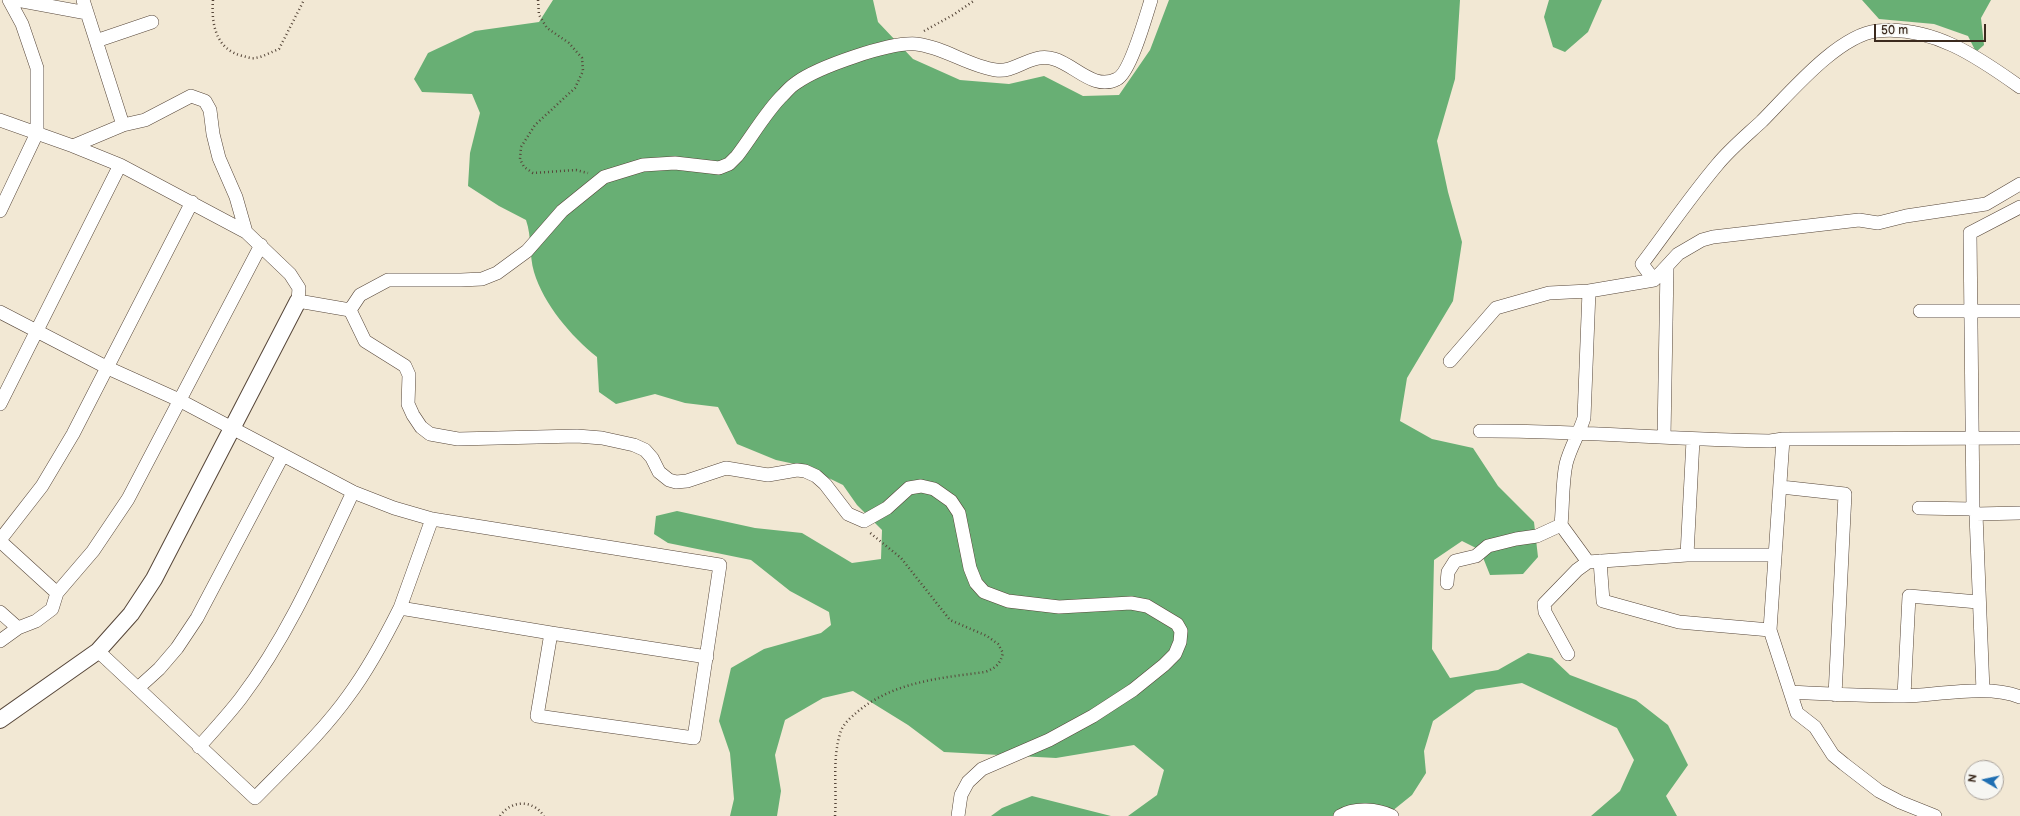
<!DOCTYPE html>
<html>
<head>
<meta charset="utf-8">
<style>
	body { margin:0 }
	#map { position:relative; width:2020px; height:816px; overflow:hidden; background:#f2e8d4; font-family:"Balsamiq Sans",sans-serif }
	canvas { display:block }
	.north { position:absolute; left:1964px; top:760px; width:40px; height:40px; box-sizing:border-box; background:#f6f6f2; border:1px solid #aba49d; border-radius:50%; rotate:279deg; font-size:11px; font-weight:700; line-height:16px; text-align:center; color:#3b2a1e }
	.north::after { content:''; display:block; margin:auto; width:14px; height:18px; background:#1f6fb2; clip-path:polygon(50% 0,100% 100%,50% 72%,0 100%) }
	.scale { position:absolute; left:1874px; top:24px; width:112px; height:18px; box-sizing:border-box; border:2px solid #3b2a1e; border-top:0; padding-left:5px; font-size:12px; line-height:14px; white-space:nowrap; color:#3b2a1e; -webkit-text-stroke:3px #f6f6f2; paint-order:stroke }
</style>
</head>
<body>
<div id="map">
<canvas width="2020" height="816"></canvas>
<div class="north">N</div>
<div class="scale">50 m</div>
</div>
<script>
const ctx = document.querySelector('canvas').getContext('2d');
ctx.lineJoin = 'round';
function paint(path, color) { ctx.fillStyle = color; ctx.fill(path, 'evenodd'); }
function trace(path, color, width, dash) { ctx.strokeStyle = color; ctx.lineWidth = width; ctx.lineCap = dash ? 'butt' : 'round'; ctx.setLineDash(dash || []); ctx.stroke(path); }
const forest = new Path2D(`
	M553 0H873L878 22 913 59 960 80 1009 84 1044 76 1083 96 1119 95 1150 50 1169 0H1460L1455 79 1437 141 1448 192 1462 242 1453 301 1407 378 1400 421 1432 439 1473 448 1498 486 1534 522 1538 557 1523 574 1490 575 1480 550 1462 541 1434 560 1432 649 1450 678 1498 670 1528 653 1552 658 1570 675 1636 700 1668 725 1688 765 1666 796 1677 816H1591L1620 791 1634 760 1617 728 1522 683 1476 690 1433 721 1424 751 1426 773 1412 795 1386 816H1128L1157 795 1164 770 1134 745 1056 758 944 752 908 725 853 691 823 698 785 720 775 755 781 791 777 816H730L734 799 730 753 719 721 731 668 764 649 821 633 831 625 829 612 790 591 751 560 668 543 654 534 656 516 677 511 755 528 802 533 852 563 881 559 882 530 857 505 843 485 804 466 776 460 737 444 718 407 685 403 655 394 616 404 599 392 597 357C571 336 544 305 534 272 529 255 532 237 526 220L499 206 468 186 470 153 480 113 472 94 422 92 414 79 428 53 475 31 539 22Z
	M1549 0H1602L1588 32 1565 52 1553 47 1544 17Z
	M1862 0H1991L1981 18 1984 45 1976 52 1968 36 1934 24 1879 19Z
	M1032 796 1111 816H991L1002 808Z`);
const path = new Path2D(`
	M213 0C211 24 216 50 243 56 247 57 252 59 255 58 263 57 271 52 279 49L304 0
	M538 0 539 15 547 28 569 43 582 58 583 71 575 88 535 125 521 147 520 159 524 167 533 173 576 170 588 173
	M924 31 953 15 975 0
	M500 816C512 799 533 800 544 816
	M835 816C837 789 832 760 840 734 842 725 850 718 856 713 892 682 940 678 985 672 996 668 1000 664 1003 653L998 644 987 636 950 620 901 558 869 532`);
const minor = new Path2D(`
	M17 0 87 13
	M83 0 123 125
	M96 41 152 22
	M0 120 73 146 120 165 246 232 290 274 299 288 298 301 350 310 360 295 388 280H461L482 279 497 273 527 251 562 211 604 177 643 165 675 163 719 168 729 164 737 156C751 138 767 110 783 95 787 91 791 86 796 83 818 67 889 42 916 44 944 47 968 66 996 70 1016 73 1031 52 1054 59 1075 65 1094 91 1117 79 1130 73 1146 16 1151 0
	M73 146 123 125 145 120 191 96 205 101 210 110 213 134 219 158 236 197 246 232
	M0 211 37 133V68L22 24 9 0
	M1654 280 1642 264C1667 231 1690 197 1717 165 1730 149 1747 135 1762 121 1789 94 1838 35 1877 31 1932 25 1978 57 2020 87
	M1589 291 1584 418C1579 434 1570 448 1566 464 1562 483 1563 506 1561 525L1588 562 1687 555H1775
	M350 310 365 341 405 366 409 375 408 404 413 415 421 427 430 434 458 439 577 436 602 438 634 445 645 450 652 458 659 472 669 480 676 482 687 481 726 468 768 475 797 470 805 471 816 476 825 484 848 514 864 521 887 508 909 488 921 486 934 489 951 501 959 513 970 568 976 583 984 592 1008 601 1059 607 1131 603 1147 606 1177 624 1181 631 1180 642 1175 654 1164 665 1133 690 1093 716 1049 740 982 769 968 782 961 795 958 816
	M1920 311H2020
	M0 312 108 368 179 400 353 492 394 508 432 519 720 565 694 738 537 716 551 633 707 657
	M1450 361 1496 308 1549 293 1589 291 1654 280 1678 254 1702 240 1713 237 1859 220 1878 223 1906 216 1986 204 2020 184
	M0 404 120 165
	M1480 431C1576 430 1673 440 1770 441L1783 439 2020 438
	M1664 437 1667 267
	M1783 439 1770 630 1797 713 1815 727 1833 755 1844 764 1879 791 1900 802 1935 816
	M1781 487 1845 494 1835 695
	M1919 508 1973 509
	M1976 514 2020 513
	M432 519 400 608 551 633
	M0 540 42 486 73 434 192 202
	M0 541 57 593
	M1687 555 1693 440
	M1600 561 1603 601 1679 622 1770 630
	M1447 583 1448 572 1455 561 1476 556 1488 546 1516 539 1537 536 1561 525
	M0 612 18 628
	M0 641 18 628 36 621 52 609 57 593 93 551 128 499 261 245
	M98 651 255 798C287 765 322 733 349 695 369 668 385 638 400 608
	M1568 654 1545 612 1544 604 1577 570 1588 562
	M138 688 159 669 177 648 197 618 283 455
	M1983 691 1976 514 1973 509 1970 233 2020 207
	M1790 692C1828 694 1866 696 1904 696 1937 695 1990 684 2020 697
	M1904 696 1909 596 1978 602
	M199 747C213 731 228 715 241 698 288 636 320 562 353 492
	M1340 816C1354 807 1378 809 1392 816`);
const tertiary = new Path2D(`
	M0 720 98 651 131 614 154 579 298 301`);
paint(forest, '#68af74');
trace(minor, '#564639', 14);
trace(tertiary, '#564639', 18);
trace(path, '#564639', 2.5, [1, 3]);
trace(minor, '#fff', 13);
trace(tertiary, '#fff', 16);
</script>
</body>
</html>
